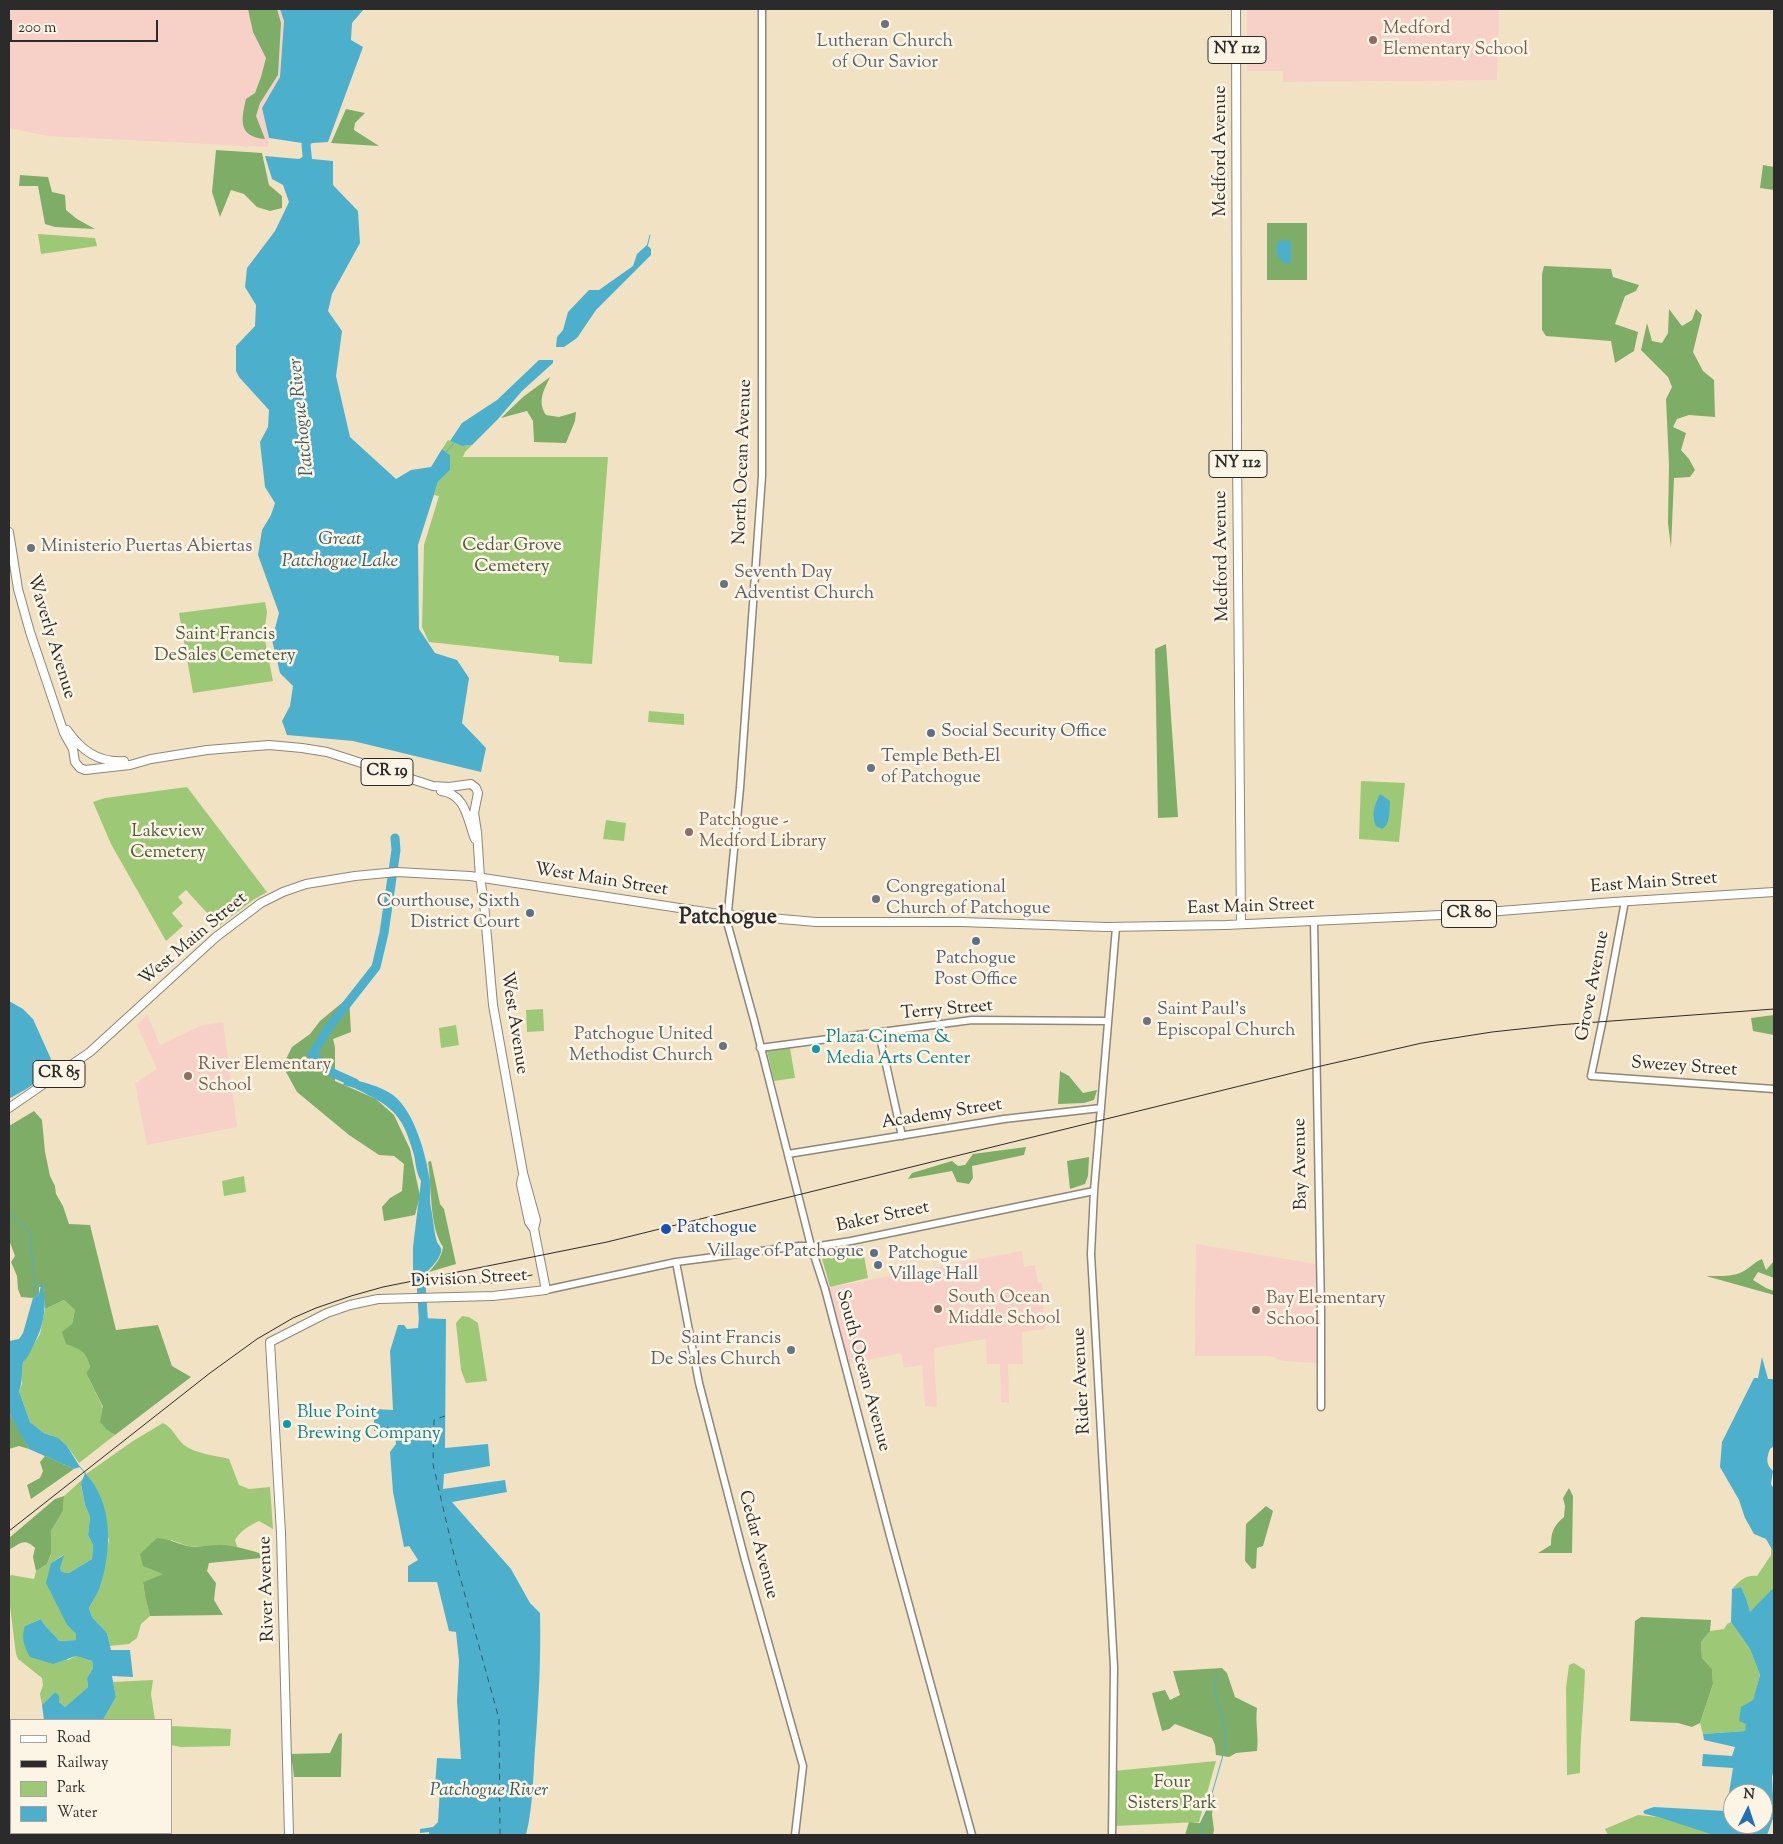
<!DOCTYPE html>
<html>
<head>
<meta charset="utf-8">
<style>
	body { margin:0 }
	#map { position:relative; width:1783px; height:1844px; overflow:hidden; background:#f2e2c4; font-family:"Sorts Mill Goudy",serif }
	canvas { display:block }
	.frame { position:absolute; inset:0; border:10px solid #2b2b2b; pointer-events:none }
	.legend { position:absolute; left:10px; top:1719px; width:162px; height:115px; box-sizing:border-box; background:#fcf5e5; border:1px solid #a8a49b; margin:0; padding:6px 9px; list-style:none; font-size:15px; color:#2b2b2b }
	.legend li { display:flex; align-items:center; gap:10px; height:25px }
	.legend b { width:25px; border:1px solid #a8a49b }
	.north { position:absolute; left:1723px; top:1784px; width:50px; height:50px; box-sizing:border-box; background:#fcf5e5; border:1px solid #a8a49b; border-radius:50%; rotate:4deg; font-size:14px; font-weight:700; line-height:20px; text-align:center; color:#2b2b2b }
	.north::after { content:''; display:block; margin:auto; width:18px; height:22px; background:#1f6fb2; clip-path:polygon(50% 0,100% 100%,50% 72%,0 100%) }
	.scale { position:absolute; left:10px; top:20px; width:148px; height:22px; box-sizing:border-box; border:2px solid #2b2b2b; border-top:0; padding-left:6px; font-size:15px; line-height:18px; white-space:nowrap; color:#2b2b2b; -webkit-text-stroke:4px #fcf5e5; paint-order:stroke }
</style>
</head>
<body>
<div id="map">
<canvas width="1783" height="1844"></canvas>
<div class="frame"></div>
<ul class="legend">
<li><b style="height:6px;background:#fff"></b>Road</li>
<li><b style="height:6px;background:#2b2b2b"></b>Railway</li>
<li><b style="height:14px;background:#9dc976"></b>Park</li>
<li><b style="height:14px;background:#4cb0cc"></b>Water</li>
</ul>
<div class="north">N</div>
<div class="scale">200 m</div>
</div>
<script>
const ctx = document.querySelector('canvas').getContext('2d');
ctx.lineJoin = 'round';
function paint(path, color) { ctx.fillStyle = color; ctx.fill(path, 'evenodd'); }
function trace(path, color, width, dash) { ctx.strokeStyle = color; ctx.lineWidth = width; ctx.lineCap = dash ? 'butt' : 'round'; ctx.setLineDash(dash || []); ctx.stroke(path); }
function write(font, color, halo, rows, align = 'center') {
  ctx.font = font + ' "Sorts Mill Goudy",serif'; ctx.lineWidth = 5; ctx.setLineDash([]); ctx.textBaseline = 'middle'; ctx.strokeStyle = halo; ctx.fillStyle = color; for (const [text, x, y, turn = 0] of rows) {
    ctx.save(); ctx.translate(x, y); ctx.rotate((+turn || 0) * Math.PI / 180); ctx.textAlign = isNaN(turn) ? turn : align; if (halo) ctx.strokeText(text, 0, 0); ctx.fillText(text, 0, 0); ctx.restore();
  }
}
const built = new Path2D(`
	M9 9H280L284 21 280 77 262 108 269 138 268 147 48 136 9 128Z
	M1247 9H1499L1497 80 1283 82V71H1247Z
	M147 1014 160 1045 200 1026 223 1022 237 1127 147 1145 135 1083 157 1069 137 1025Z
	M1196 1244 1316 1264 1318 1363 1284 1361 1269 1356H1195Z
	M1022 1251 1024 1267 1035 1265 1038 1283H1042L1045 1329 1022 1332 1023 1364H1008L1009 1403 1001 1402 1000 1364H987L986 1339 934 1348 937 1407 925 1406 922 1365 904 1368 901 1353 849 1364 827 1288Z`);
const green = new Path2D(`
	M38 234 95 238 97 246 41 254Z
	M448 440 462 446 472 445 465 452 463 457H608L592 664 559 662V656L429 642 422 627 424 545 439 496 434 495 438 482 450 470V455L442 449Z
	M265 602 267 612 264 635 273 681 193 693 179 613Z
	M649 711 684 714V725L648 722Z
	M1361 781 1405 783 1399 842 1359 839Z
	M187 787 267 892 253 900 219 926 186 890 178 897 183 903 172 913 183 926 166 941 111 844 93 802 105 798Z
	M606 820 626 823 624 841 603 839Z
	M543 1009 544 1031 527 1032 526 1010Z
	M456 1025 459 1045 441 1048 439 1028Z
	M790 1048 795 1078 774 1081 767 1051Z
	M244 1176 246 1192 224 1196 222 1181Z
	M862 1245 868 1278 830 1287 821 1255 822 1253Z
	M64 1300 75 1310 72 1324 81 1349 87 1355 90 1368 86 1373 103 1408 107 1430 115 1435 79 1463 67 1446 50 1435 44 1433 30 1422 19 1391 22 1384 21 1372 23 1362 40 1334 45 1309Z
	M462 1316 469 1317 478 1323 487 1381 466 1383 461 1370 456 1323Z
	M163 1423C173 1428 176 1438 184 1445 196 1454 214 1455 229 1459L239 1485 249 1489 270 1487 273 1529 259 1521C249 1526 241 1530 235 1540L238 1549 218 1545 209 1547 188 1546 171 1540 164 1574 143 1582 145 1596 150 1616 141 1624 137 1638 129 1644 110 1646 107 1633 92 1617 89 1608 101 1585 109 1540 86 1474 133 1441Z
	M84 1478 81 1485 85 1505 90 1517 88 1535 93 1545 92 1559 69 1573 62 1572 60 1569 63 1555 51 1563 67 1625 76 1634V1640L59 1641C53 1632 45 1628 41 1619L25 1626 68 1660 76 1656 92 1661 93 1668 87 1678 88 1687 65 1707 59 1702 55 1692 42 1705 40 1694 43 1685 42 1678 18 1659 16 1654 9 1598V1577L11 1575 34 1579 36 1571 47 1564 51 1555V1531L63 1511 64 1496Z
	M1771 1548 1774 1553V1587L1750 1613 1746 1598 1741 1587 1732 1589C1741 1580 1745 1575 1757 1576L1771 1555Z
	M1731 1622 1750 1649 1760 1675 1745 1731 1703 1734 1700 1723 1713 1684 1712 1669 1702 1658 1701 1642 1710 1631 1724 1629 1727 1624Z
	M1574 1663 1585 1670C1584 1705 1580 1739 1580 1773L1567 1775 1566 1688 1569 1665Z
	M153 1680 151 1694 155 1720H103L116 1697 113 1682Z
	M171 1726 231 1729 230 1746 181 1747 171 1745Z
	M1216 1761 1199 1822 1114 1826V1771Z
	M1638 1815 1658 1817 1715 1834 1608 1835 1605 1829Z`);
const forest = new Path2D(`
	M248 9H277L281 23 278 75 260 103 256 116 265 139C238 137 241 120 246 99L255 93 261 77 266 58 253 32Z
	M346 109 365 113 355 123 354 130 379 146 331 143Z
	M216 150 262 153 269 185 282 196V208L270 211 257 207 244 194 231 190 220 217 212 192Z
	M1763 165 1774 167V190L1760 188Z
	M20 175 48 177 52 192 65 195 66 210 77 219 95 229 55 227 45 224 38 186H19Z
	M1267 223H1307V280H1267Z
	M1544 266 1611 269 1613 277 1639 285 1636 291 1625 296 1615 324 1638 332 1634 351 1615 363 1611 341 1546 336 1542 330V274Z
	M1669 309 1682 326 1692 320 1696 309 1702 315 1693 352 1703 371 1714 380 1715 417 1689 415 1677 419 1673 427 1686 433 1681 450 1689 459 1695 470 1690 477 1674 478 1671 548 1668 523 1669 465 1666 399 1672 387 1668 377 1641 350 1647 323 1652 341 1662 343 1668 333Z
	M550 377C544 390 537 401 546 415L559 417 576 412 575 421 566 443 534 442 533 421 527 411 501 418 523 397Z
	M1166 644 1178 817 1158 818 1155 649Z
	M349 997 351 1032 333 1039 335 1047V1081L376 1099 394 1115 410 1149 420 1196 415 1215 384 1221 382 1207 390 1198 402 1191 404 1164 394 1156 379 1155 349 1135 297 1092 286 1072V1059L292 1047 310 1034 320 1021Z
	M1774 1015V1035L1753 1031 1751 1018Z
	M1060 1071 1069 1076 1083 1093 1097 1090 1094 1100 1084 1103 1058 1104Z
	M34 1111 42 1120 45 1152 50 1176 55 1186 56 1194 63 1206 69 1224 90 1225 116 1330 158 1325 172 1366 191 1377 115 1435 107 1430 100 1422 103 1407 86 1373 90 1367C86 1351 82 1350 66 1344L62 1332 72 1324 75 1310 64 1300 45 1309 43 1287H39V1294L33 1298 21 1297 18 1289 17 1276 11 1262 15 1256 9 1240V1126Z
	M1026 1147 1024 1155 972 1166 973 1178 969 1184 957 1182 952 1171 908 1179 912 1173 952 1161 958 1166 965 1165 973 1154Z
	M1089 1157 1088 1176 1085 1184 1070 1189 1067 1161Z
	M431 1161 440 1204 444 1209 456 1264 429 1272C436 1264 441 1258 443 1247 429 1226 432 1187 428 1162Z
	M1762 1259 1766 1270 1774 1261V1278L1758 1272 1753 1280 1766 1288 1774 1291V1295L1706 1276C1717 1276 1732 1277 1742 1272 1750 1268 1754 1262 1762 1259Z
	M9 1412 29 1449 19 1446 9 1449Z
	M45 1456 74 1469 31 1499 27 1485 40 1478 43 1471 40 1462Z
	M1569 1488 1573 1496 1572 1553H1538L1551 1545C1551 1532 1554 1525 1564 1517L1565 1506 1563 1498Z
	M64 1496 63 1511 51 1531V1554L47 1564 36 1571 33 1557 35 1548C24 1538 21 1543 9 1550V1538L55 1499Z
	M1266 1506 1273 1511 1263 1546 1257 1548 1256 1568 1252 1569 1245 1561 1246 1524Z
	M157 1538C168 1539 177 1543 187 1546 198 1548 208 1545 219 1545 236 1545 256 1552 272 1557L209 1563 207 1571 216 1583 214 1600 223 1615 150 1616 145 1596 143 1582 163 1574 143 1566 140 1554Z
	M1641 1617 1711 1620 1710 1631 1701 1642 1702 1658 1712 1669 1713 1684 1700 1723 1692 1727 1678 1723 1630 1721 1635 1621Z
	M1222 1668 1227 1673 1235 1697 1257 1708C1255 1723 1259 1736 1257 1751L1236 1753 1229 1757 1216 1755 1215 1745 1212 1738 1175 1724 1169 1729 1162 1731 1152 1693 1165 1690 1170 1700 1180 1695 1173 1671Z
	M342 1733 341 1777H294L291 1754 330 1753 339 1734Z
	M1214 1794 1212 1815 1214 1830 1213 1835H1185L1189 1822 1200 1823Z`);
const water = new Path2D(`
	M280 9H364L352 23 351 40 363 47 328 142 313 143 306 145 302 143 269 138 262 108 280 77 284 21Z
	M306 155 312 159 333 161V185L358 211 360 243 332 294 328 311 342 331 336 376 350 437 396 479 411 470 431 467 442 449 450 455V470L438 482 418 545 419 629 435 653 457 660 469 678 462 723 486 748 481 772 353 741 287 735 282 721 290 706 293 686 280 673 272 640 279 613 258 555 262 530 271 515 275 503 265 487 260 442 268 427 269 410 239 377 236 371V346L255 326 256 305 245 287 247 268 275 231 289 202 283 185 272 179 265 156 299 159Z
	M1279 240 1291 241V263L1286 264 1278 258 1276 247Z
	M647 245 651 249V255L596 310 577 338 564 347H556L557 337 563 330 568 312 589 290H599L633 266 637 254Z
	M539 360H553V363L522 391 498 419 472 445 462 446 450 441 462 423 497 400Z
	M1380 794 1390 801C1389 811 1391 824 1382 829L1376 826C1371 814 1374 806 1380 794Z
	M9 1001 23 1009 33 1019 51 1059C49 1079 24 1090 9 1099Z
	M346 1079C362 1081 380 1086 393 1095 415 1112 426 1155 430 1181 431 1190 429 1199 431 1208 433 1218 434 1232 437 1242 439 1246 442 1247 441 1252 438 1263 429 1268 424 1276L415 1277 413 1271V1247L421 1181C416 1172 416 1165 414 1155 405 1125 400 1112 372 1097 362 1092 355 1087 343 1085Z
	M42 1281C47 1302 45 1323 35 1342 31 1350 29 1357 23 1362 21 1372 23 1382 19 1391L30 1422 44 1433 58 1438 67 1446 80 1467 74 1469 29 1449 18 1430 9 1412V1341L19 1339 23 1333 33 1298 39 1294Z
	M419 1318 446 1319 445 1448 488 1444 490 1466 444 1474 443 1489 505 1480 507 1492 452 1502 511 1569 530 1603 540 1613C541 1655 539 1695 536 1736 533 1770 534 1803 526 1835H429V1832L420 1833V1829L433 1827 438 1822 440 1788 435 1787 437 1758 461 1759 457 1701 459 1661 456 1632 449 1631 437 1582H408V1566L418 1560 409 1546 404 1547 393 1492 390 1452 396 1444 395 1431H374V1409L393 1410 390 1351 398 1325H404L407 1329 418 1328Z
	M1762 1357 1768 1379H1774V1446L1770 1449C1767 1457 1765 1464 1773 1471L1771 1484 1774 1489V1553L1766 1539 1754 1534 1745 1518 1739 1500 1720 1467 1722 1442 1754 1378H1758Z
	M85 1473C113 1502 112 1548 101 1584 99 1592 93 1600 89 1608L92 1617 107 1633 111 1650H130L133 1677 112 1676 116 1697 103 1720H44L42 1705 55 1692 59 1696V1702L65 1707 88 1687 87 1678 93 1668 92 1661 76 1656 53 1664 30 1657C24 1646 21 1638 25 1626L41 1619C45 1628 53 1632 59 1641L76 1640V1634L67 1625 46 1583 51 1563 64 1555 60 1569 62 1572 69 1573 92 1559 93 1545 88 1535 90 1517 85 1505 81 1484Z
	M1741 1587 1746 1598 1750 1612 1774 1587V1768L1772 1777 1774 1816 1767 1835H1714L1658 1817 1645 1814 1643 1812 1645 1810 1654 1807 1726 1811 1733 1768 1702 1766 1703 1754 1732 1756 1735 1747 1704 1740 1703 1734 1745 1731 1746 1724 1739 1721 1741 1707 1753 1700 1760 1675 1750 1649 1731 1622 1732 1589ZM1733 1794H1763V1824H1733Z`);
const stream = new Path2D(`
	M647 247 650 235
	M446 452 455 442
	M9 1213 30 1232 36 1297
	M79 1466 86 1474
	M1200 1835 1226 1745 1223 1720 1214 1689 1217 1675`);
const river = new Path2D(`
	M308 164 306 145 308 135
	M355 1083 333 1073 312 1055 329 1027 376 967 384 933 396 850 395 838
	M420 1267 424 1329`);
const ferry = new Path2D(`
	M445 1416 434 1420 433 1464 454 1555 499 1719 500 1835`);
const tertiary = new Path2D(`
	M762 9V476L740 788 727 922 754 1020 811 1246 825 1289 890 1536 972 1835
	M1625 901 1604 1014 1591 1076 1774 1089
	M1314 921 1321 1312V1407
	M879 1033 902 1136
	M760 1048 972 1020 1108 1021
	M788 1154 1004 1119 1101 1108
	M676 1262 699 1383 745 1560 803 1766 795 1835
	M546 1290 676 1262 799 1246H819L851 1241 1094 1191
	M1112 1835 1114 1667 1091 1254 1094 1191 1116 927`);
const secondary = new Path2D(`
	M522 1178 521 1184 529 1222 534 1229
	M289 1835 281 1533 270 1342 327 1313 350 1305 378 1299 493 1296 546 1290 534 1229 536 1220 523 1173 493 1005 484 903 480 877`);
const primary = new Path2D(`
	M1236 9 1237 452 1241 924
	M9 532 18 589 30 632 64 733 73 749 75 762 80 768 85 770 130 765 151 759 207 750 269 745 302 748 327 752 433 786 449 787 471 784 476 788 478 793 474 813 477 832 480 877
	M67 730C81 750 98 763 124 761
	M441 791C466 794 467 819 475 839
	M9 1108 90 1052 216 937 261 903 283 892 306 884 355 876 397 872 470 876 712 913 816 922H961L1106 927 1226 925 1462 914 1614 902 1774 892`);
const rail = new Path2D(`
	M431 1282 495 1283 532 1275
	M9 1531 210 1373 257 1339 293 1318 316 1308 351 1296 383 1287 607 1242 1321 1066 1422 1043 1492 1032 1557 1025 1774 1009`);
const markers = [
	[885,24,5,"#6b7280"],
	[1373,40,5,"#8d6e63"],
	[31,548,5,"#6b7280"],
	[724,584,5,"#6b7280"],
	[931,733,5,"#5c6f8a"],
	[871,768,5,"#6b7280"],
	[689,832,5,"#8d6e63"],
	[876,899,5,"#6b7280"],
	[530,913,5,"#5c6f8a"],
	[976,941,5,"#5c6f8a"],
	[1147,1021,5,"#6b7280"],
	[723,1046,5,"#6b7280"],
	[816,1049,5,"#0f9aa8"],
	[188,1076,5,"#8d6e63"],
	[666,1229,6,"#1a4fb4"],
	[874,1253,5,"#5c6f8a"],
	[878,1265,5,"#5c6f8a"],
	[938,1309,5,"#8d6e63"],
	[1256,1310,5,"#8d6e63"],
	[791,1350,5,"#6b7280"],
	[287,1424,5,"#0f9aa8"]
];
const shields = [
	[1237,50,58],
	[1238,464,58],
	[387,772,52],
	[1469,914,55],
	[59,1074,52]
];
const shieldNames = [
	["NY 112",1237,50],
	["NY 112",1238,464],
	["CR 19",387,772],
	["CR 80",1469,914],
	["CR 85",59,1074]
];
const educationNames = [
	["Medford",1383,30],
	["Elementary School",1383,51],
	["Patchogue -",699,822],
	["Medford Library",699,843],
	["River Elementary",198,1066],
	["School",198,1087],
	["South Ocean",948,1299],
	["Middle School",948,1320],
	["Bay Elementary",1266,1300],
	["School",1266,1321]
];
const worshipNames = [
	["Lutheran Church",885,43,"center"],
	["of Our Savior",885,64,"center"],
	["Ministerio Puertas Abiertas",41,548],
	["Seventh Day",734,574],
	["Adventist Church",734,595],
	["Temple Beth-El",881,758],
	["of Patchogue",881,779],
	["Congregational",886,889],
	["Church of Patchogue",886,910],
	["Saint Paul's",1157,1011],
	["Episcopal Church",1157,1032],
	["Patchogue United",713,1036,"right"],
	["Methodist Church",713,1057,"right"],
	["Saint Francis",781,1340,"right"],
	["De Sales Church",781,1361,"right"]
];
const streetNames = [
	["Medford Avenue",1222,151,-90],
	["North Ocean Avenue",744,462,-88],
	["Medford Avenue",1223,556,-91],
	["Waverly Avenue",50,637,73],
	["West Main Street",601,881,9],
	["East Main Street",1654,884,-4],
	["East Main Street",1251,908,-2],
	["West Main Street",194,940,-40],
	["Grove Avenue",1594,986,-79],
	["Terry Street",947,1011,-5],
	["West Avenue",513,1023,81],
	["Swezey Street",1684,1068,4],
	["Academy Street",942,1115,-9],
	["Bay Avenue",1302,1164,-91],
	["Baker Street",883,1218,-12],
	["Division Street",469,1280,-3],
	["South Ocean Avenue",862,1371,75],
	["Rider Avenue",1083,1381,-93],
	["Cedar Avenue",757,1545,75],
	["River Avenue",268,1589,-92]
];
const parkNames = [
	["Cedar Grove",512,547],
	["Cemetery",512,568],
	["Saint Francis",225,636],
	["DeSales Cemetery",225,657],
	["Lakeview",168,833],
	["Cemetery",168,854],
	["Four",1172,1784],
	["Sisters Park",1172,1805]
];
const serviceNames = [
	["Social Security Office",941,733],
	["Courthouse, Sixth",520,903,"right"],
	["District Court",520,924,"right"],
	["Patchogue",976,960,"center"],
	["Post Office",976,981,"center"],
	["Village of Patchogue",864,1253,"right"],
	["Patchogue",888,1255],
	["Village Hall",888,1276]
];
const cultureNames = [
	["Plaza Cinema &",826,1039],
	["Media Arts Center",826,1060],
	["Blue Point",297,1414],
	["Brewing Company",297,1435]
];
const transitNames = [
	["Patchogue",677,1229]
];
const waterNames = [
	["Patchogue River",303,417,-96],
	["Great",340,541],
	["Patchogue Lake",340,563],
	["Patchogue River",489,1792]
];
const districtNames = [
	["Patchogue",728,919]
];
paint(built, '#f7d1c7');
paint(green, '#9dc976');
paint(forest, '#7ead67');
paint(water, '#4cb0cc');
trace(stream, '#4cb0cc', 1);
trace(river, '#4cb0cc', 9);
trace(ferry, '#375a63', 1, [6, 5]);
trace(tertiary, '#8e8678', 9);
trace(secondary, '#8e8678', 10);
trace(primary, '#8e8678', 10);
trace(tertiary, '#fff', 6);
trace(secondary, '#fff', 8);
trace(primary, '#fff', 8);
trace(rail, '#2b2b2b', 1);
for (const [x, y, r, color] of markers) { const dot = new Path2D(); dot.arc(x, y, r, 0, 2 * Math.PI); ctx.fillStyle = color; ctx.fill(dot); trace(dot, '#fcf5e5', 2); }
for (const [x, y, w] of shields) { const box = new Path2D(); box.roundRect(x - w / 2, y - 13.5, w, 27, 4); ctx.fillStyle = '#fcf5e5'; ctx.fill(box); trace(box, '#2b2b2b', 1); }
write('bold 16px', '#2b2b2b', null, shieldNames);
write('18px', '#785e54', '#fcf5e5', educationNames, 'left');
write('18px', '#5b616d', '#fcf5e5', worshipNames, 'left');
write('18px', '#2b2b2b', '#fcf5e5', streetNames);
write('18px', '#4d5a42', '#fcf5e5', parkNames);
write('18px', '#4e5e75', '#fcf5e5', serviceNames, 'left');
write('18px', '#0d838f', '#fcf5e5', cultureNames, 'left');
write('18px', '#164399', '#fcf5e5', transitNames, 'left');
write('italic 19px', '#375a63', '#fcf5e5', waterNames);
write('bold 22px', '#2b2b2b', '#fcf5e5', districtNames);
</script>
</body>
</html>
